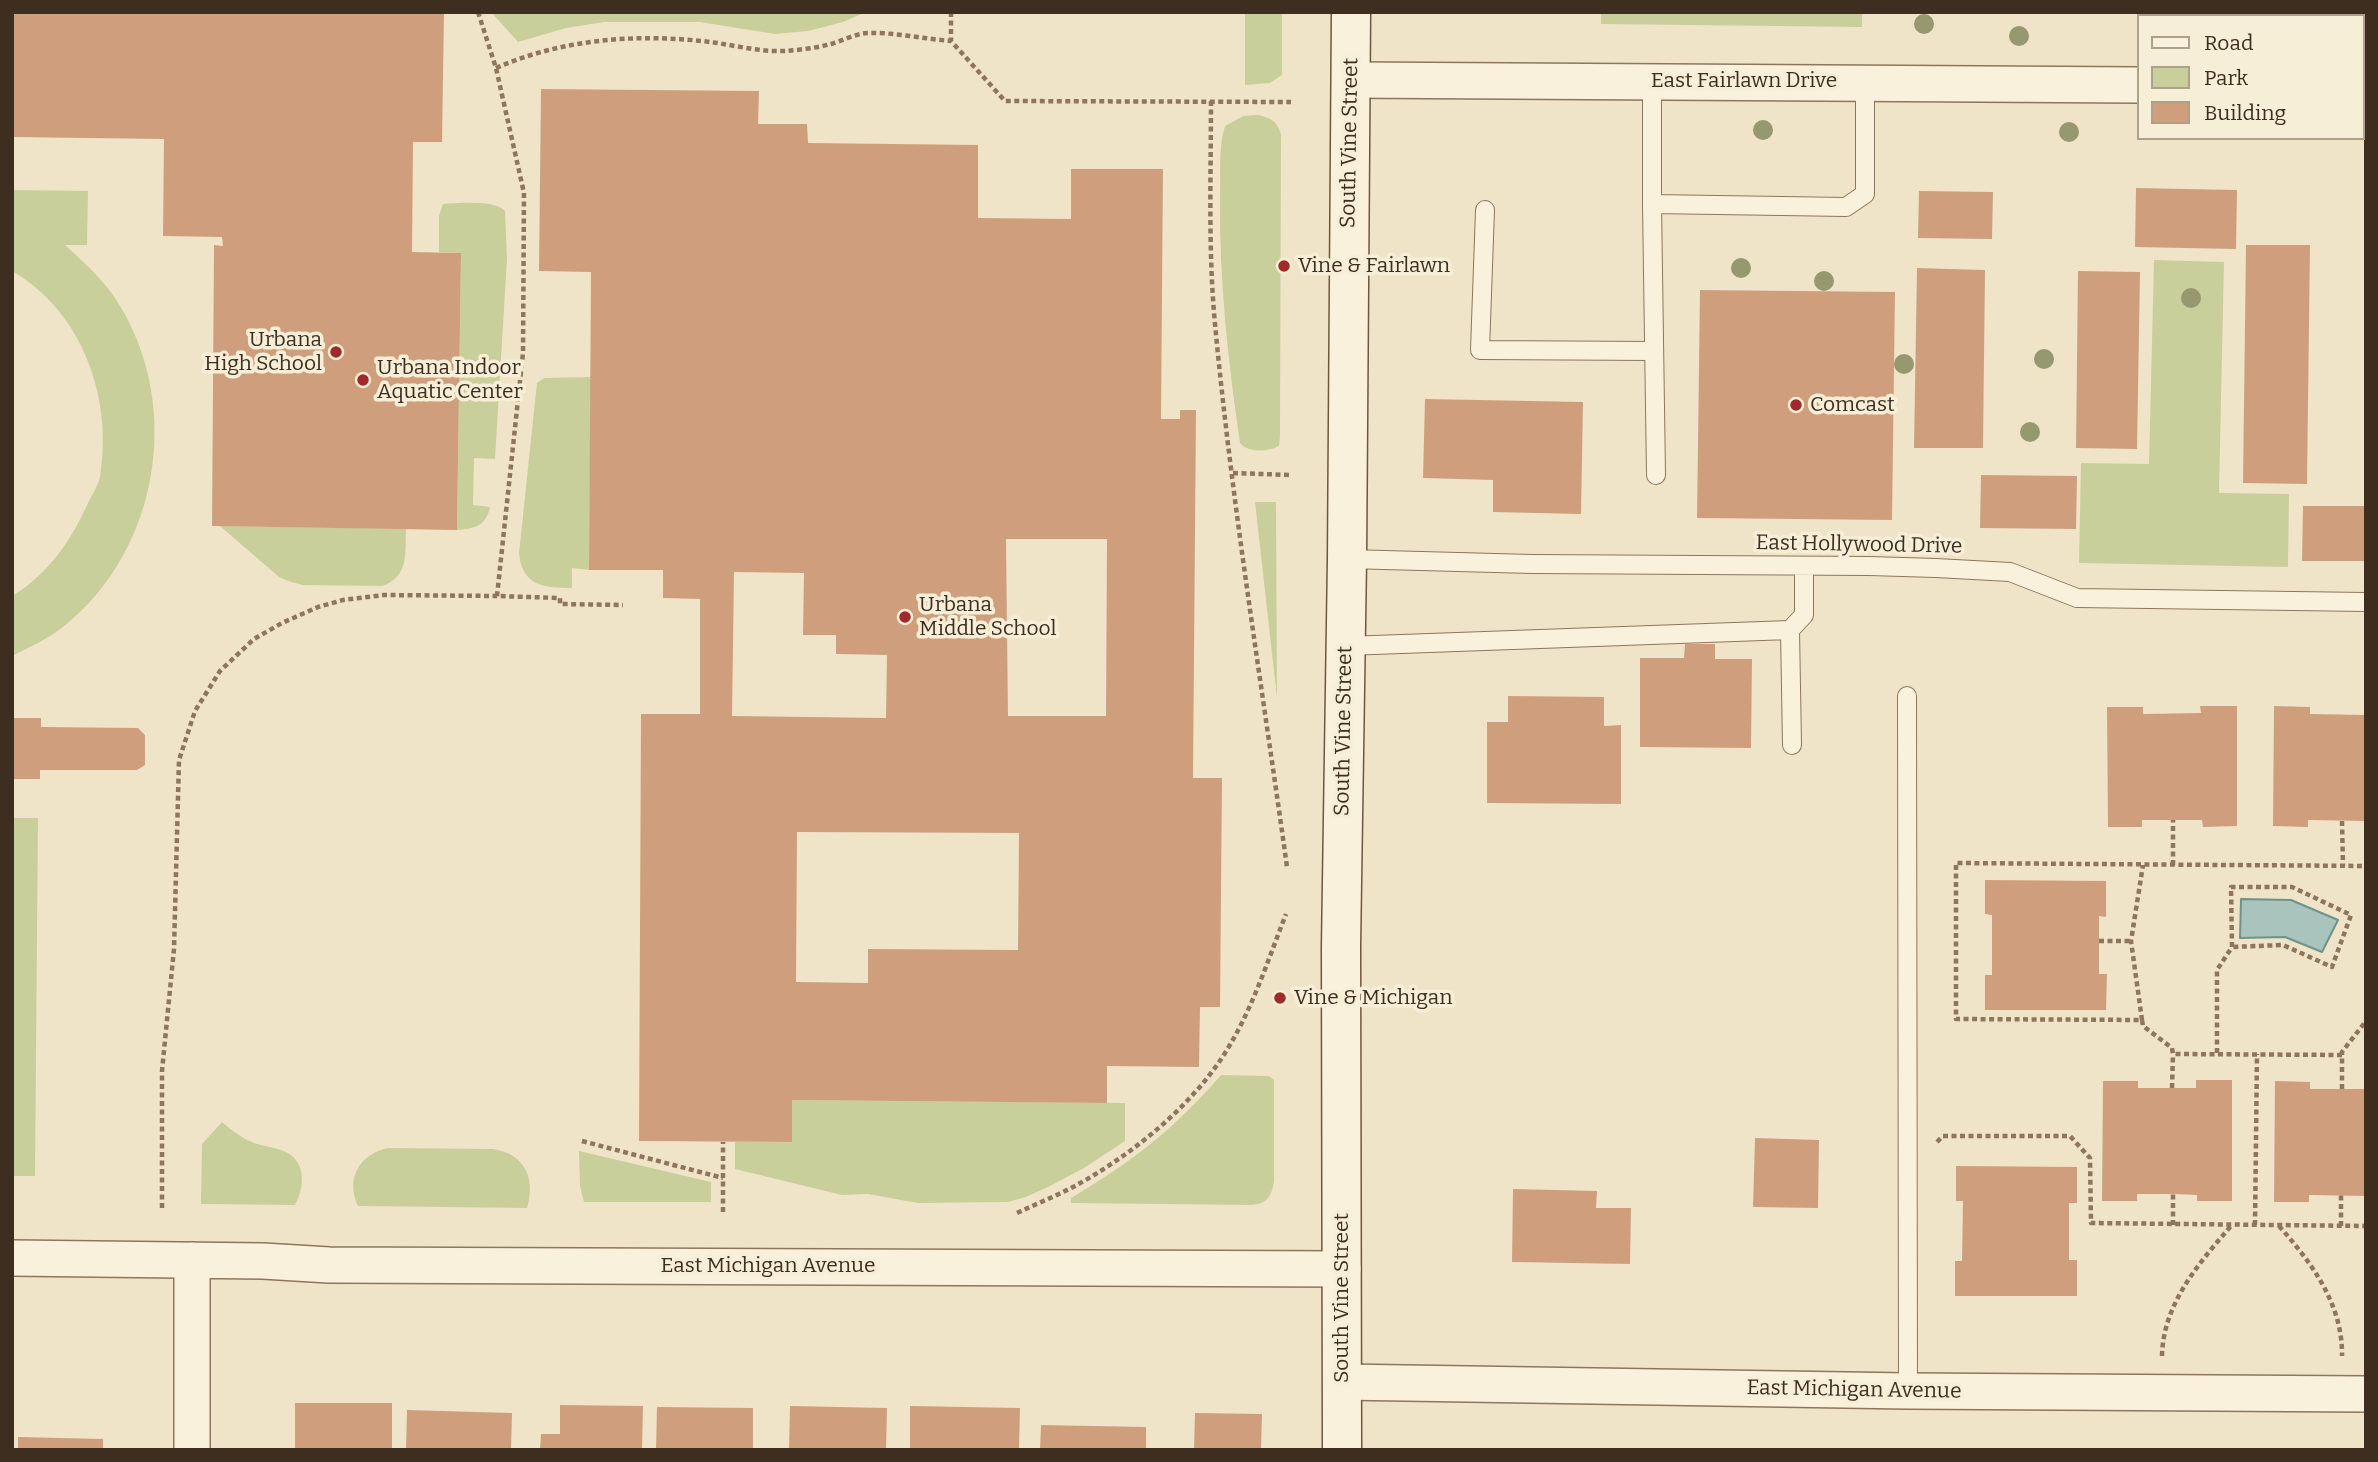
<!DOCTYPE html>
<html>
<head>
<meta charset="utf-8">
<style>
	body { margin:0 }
	#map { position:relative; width:2378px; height:1462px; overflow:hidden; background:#f0e4c8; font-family:Bitter,serif }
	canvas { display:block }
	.frame { position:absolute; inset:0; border:14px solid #3d2e20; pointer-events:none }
	.legend { position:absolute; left:2137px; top:14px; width:228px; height:126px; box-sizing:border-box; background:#f7eed8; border:2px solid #ada18e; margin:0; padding:9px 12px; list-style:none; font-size:21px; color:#3d2e20 }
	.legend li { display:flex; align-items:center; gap:14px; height:35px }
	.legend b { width:35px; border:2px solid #ada18e }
</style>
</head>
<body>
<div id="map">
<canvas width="2378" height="1462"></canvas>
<div class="frame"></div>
<ul class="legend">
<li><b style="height:9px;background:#faf1dc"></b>Road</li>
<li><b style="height:19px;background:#c9cf9b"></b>Park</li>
<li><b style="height:19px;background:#cf9f7d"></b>Building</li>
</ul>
</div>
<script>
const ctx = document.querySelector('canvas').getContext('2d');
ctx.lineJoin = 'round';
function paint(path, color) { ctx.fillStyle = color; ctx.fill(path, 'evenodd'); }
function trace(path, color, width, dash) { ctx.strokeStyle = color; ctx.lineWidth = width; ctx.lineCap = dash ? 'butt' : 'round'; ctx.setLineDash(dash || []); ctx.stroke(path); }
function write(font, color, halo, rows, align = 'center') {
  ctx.font = font + ' Bitter,serif'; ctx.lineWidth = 7; ctx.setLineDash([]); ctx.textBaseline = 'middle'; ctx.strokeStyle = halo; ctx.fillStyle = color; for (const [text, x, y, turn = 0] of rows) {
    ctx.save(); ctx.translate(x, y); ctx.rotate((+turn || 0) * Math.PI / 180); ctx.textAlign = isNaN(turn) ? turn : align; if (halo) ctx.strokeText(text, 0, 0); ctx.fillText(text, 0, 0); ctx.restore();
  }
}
const green = new Path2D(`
	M491 12H866L843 22 808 31 775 34 700 22H604L566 28 518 42Z
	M1245 12H1282V75L1270 83 1245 85Z
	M1601 12H1862V27L1601 24Z
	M1258 115C1271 118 1277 121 1281 134L1280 436 1279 446C1268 452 1248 453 1240 443 1228 361 1219 279 1220 196 1221 173 1218 148 1225 126L1243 116Z
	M12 190 88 191 87 245H65C82 260 99 276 113 295 184 398 162 549 63 627 48 639 30 647 12 656V596C49 574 72 539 89 501 93 494 98 485 100 477 113 399 83 312 12 271Z
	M443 204C458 203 496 200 505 211L507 259 495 459 474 458 473 505 490 507C486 526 474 529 457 530L461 253 439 252V216Z
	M2154 260 2224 262 2219 493 2289 494 2288 567 2079 563 2081 463 2149 464Z
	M591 377 589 570 572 568V588C544 588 522 586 519 553L537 383 544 378Z
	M1255 502H1276L1277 698Z
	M220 526 406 529C405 554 409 577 382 586L303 585 291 582 279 577Z
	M12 818H38L35 1176H12Z
	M1221 1075 1269 1076 1274 1080V1181C1272 1196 1267 1204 1251 1205L1071 1203V1198C1132 1162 1175 1128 1221 1075Z
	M792 1100 1125 1103V1141L1084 1168 1050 1186 1026 1197 1008 1202 918 1203 868 1194 842 1195 735 1169V1142H792Z
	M222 1122C232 1131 242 1138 254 1143 263 1146 272 1147 281 1150 306 1158 306 1185 295 1205L201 1204 202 1144Z
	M388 1148 493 1149C525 1154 536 1178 527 1208L358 1206C345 1178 360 1154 388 1148Z
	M579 1151 711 1182V1202H584L580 1186Z`);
const water = new Path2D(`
	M2241 899 2291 900 2338 920 2322 952 2285 937 2240 938Z`);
const building = new Path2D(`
	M12 12H444L442 142H413L412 252 461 253 457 530 212 526 214 245 223 246 222 237 163 236 164 139 12 137Z
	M541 89 759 91 758 124H807L808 143 978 145V218L1071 219V169H1163L1161 419H1180V410H1196L1193 778H1222L1220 1007H1200L1199 1067 1107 1066V1103L792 1100V1142L639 1141 641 714H700V599L663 598V570H589L591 272 539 271ZM1006 539H1107L1106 716H1008ZM734 572 804 573 803 635H836V654L887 655 886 718 732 716ZM797 832 1019 833 1018 950 868 949V983L796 982Z
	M2136 188 2237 190 2236 249 2135 247Z
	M1919 191 1993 192 1992 239 1918 238Z
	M2246 245H2310L2307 484 2243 483Z
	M1917 268 1985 270 1983 448H1914Z
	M2078 271 2140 272 2137 449 2076 448Z
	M1700 290 1895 292 1892 520 1697 518Z
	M1425 399 1583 402 1581 514 1493 512V480L1423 478Z
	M1981 475 2077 476 2076 529 1980 528Z
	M2303 506H2366V561H2302Z
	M1685 644H1715V659H1752L1751 748 1640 747V658H1684Z
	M1508 696 1604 697V726L1621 725V804L1487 803V722H1508Z
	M2200 706H2237V826L2203 827 2202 820H2142V827H2108L2107 707H2143V714L2201 713Z
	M2274 706 2310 707V714L2366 715V821L2308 820V827L2273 826Z
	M12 718H41V727L138 728 145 735V765L137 770H40V779H12Z
	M1985 880 2106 881V917L2099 916V974H2107L2106 1010H1985V975H1992V915L1985 914Z
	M2196 1080H2232V1201H2197V1195L2173 1194H2137V1201H2102L2103 1081H2138V1088H2196Z
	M2275 1081 2310 1082V1089H2366V1196L2309 1195V1202H2274Z
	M1755 1138 1819 1140 1818 1208 1753 1207Z
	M1956 1166 2077 1167V1203H2069V1260H2077V1296H1955V1261H1962L1963 1201H1956Z
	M1513 1189 1597 1191 1596 1208H1631L1630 1264 1512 1262Z
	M295 1403H392V1450H295Z
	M560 1405 643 1406 642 1450H540L541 1434H560Z
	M790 1406 887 1408 886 1450H789Z
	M910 1406 1020 1408 1019 1450H910Z
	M657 1407 753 1408V1450H656Z
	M407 1410 512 1413 511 1450H406Z
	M1195 1413 1262 1414 1261 1450H1194Z
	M1041 1425 1146 1427V1450H1040Z
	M18 1437 103 1439V1450H18Z`);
const path = new Path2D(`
	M478 12 496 68 524 193 523 353 497 596 560 598V604L623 605
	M951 12V41L1005 101 1291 102
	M496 68C562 39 638 33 710 42 734 45 759 52 784 51 799 50 816 48 831 44 842 41 855 34 867 33 893 32 925 39 951 41
	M1211 101C1211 175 1208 250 1215 324 1232 505 1262 686 1287 867
	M1233 473 1290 475
	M2342 821 2343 866
	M2173 865V820
	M2099 941H2131
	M2142 1020 2131 941 2143 865
	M2217 1053V970L2232 947 2231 887H2292L2351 915 2332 967 2283 945 2232 947
	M2342 1055 2173 1054 2172 1048 2143 1026 2142 1020 1956 1019V863L2366 866
	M2172 1088 2173 1054
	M2342 1089V1052L2366 1021
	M582 1141 723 1178
	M1937 1142 1943 1136H2070L2090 1158 2091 1223 2366 1226
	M162 1208V1071L174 949 179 760 195 711 220 671 254 639 282 623 318 607 343 600 384 595 497 596
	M723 1212V1142
	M1017 1213C1036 1204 1056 1196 1075 1186 1128 1157 1182 1114 1217 1065 1249 1020 1266 965 1286 914
	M2173 1225V1194
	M2255 1225 2257 1054
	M2279 1226C2312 1263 2343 1305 2342 1356
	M2341 1226V1195
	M2162 1356C2163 1304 2199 1263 2231 1226`);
const service = new Path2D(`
	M1652 81V204
	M1485 210 1480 350 1653 351
	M1656 475 1652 204 1846 207 1865 194V81
	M1347 559 1532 564 1869 566 1936 568 2010 572 2077 598 2366 602
	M1790 630 1792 745
	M1346 646 1790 630 1804 615V566
	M1907 696 1908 1391`);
const minor = new Path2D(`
	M1350 80 2138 85
	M2362 87H2366
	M12 1258 263 1261 329 1265 1343 1269
	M192 1260V1450
	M1342 1382 1908 1391 2366 1394`);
const secondary = new Path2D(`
	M1342 1450 1341 947 1347 559 1351 12`);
const trees = [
	[1924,24],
	[2019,36],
	[1763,130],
	[2069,132],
	[1741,268],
	[1824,281],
	[2191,298],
	[2044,359],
	[1904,364],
	[2030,432]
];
const markers = [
	[1284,266,7,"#9e2a2b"],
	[336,352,7,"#9e2a2b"],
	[363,380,7,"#9e2a2b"],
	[1796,405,7,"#9e2a2b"],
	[905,617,7,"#9e2a2b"],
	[1280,998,7,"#9e2a2b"]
];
const streetNames = [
	["East Fairlawn Drive",1744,81],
	["South Vine Street",1350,143,-89],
	["East Hollywood Drive",1859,545,1],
	["South Vine Street",1344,731,-89],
	["East Michigan Avenue",768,1266],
	["South Vine Street",1342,1298,-90],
	["East Michigan Avenue",1854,1390,1]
];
const poiNames = [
	["Vine & Fairlawn",1298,266],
	["Urbana",322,340,"right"],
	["High School",322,364,"right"],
	["Urbana Indoor",377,368],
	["Aquatic Center",377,392],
	["Comcast",1810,405],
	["Urbana",919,605],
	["Middle School",919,629],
	["Vine & Michigan",1294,998]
];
paint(green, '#c9cf9b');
paint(water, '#a9c4bc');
trace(water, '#6f938a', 2);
paint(building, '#cf9f7d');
trace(service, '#8d765c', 20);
trace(minor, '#8d765c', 38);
trace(secondary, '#6f573f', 41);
trace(path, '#8d765c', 4.5, [5, 3.5]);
trace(service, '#faf1dc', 18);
trace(minor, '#faf1dc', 35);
trace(secondary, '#faf1dc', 38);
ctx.fillStyle = '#96986f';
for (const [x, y] of trees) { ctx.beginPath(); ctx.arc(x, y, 10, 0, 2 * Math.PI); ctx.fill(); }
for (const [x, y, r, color] of markers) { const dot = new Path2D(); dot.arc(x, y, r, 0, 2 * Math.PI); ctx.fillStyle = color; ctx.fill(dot); trace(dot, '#f7eed8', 2.5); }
write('21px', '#3d2e20', '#f7eed8', streetNames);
write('21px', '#3d2e20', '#f7eed8', poiNames, 'left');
</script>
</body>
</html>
